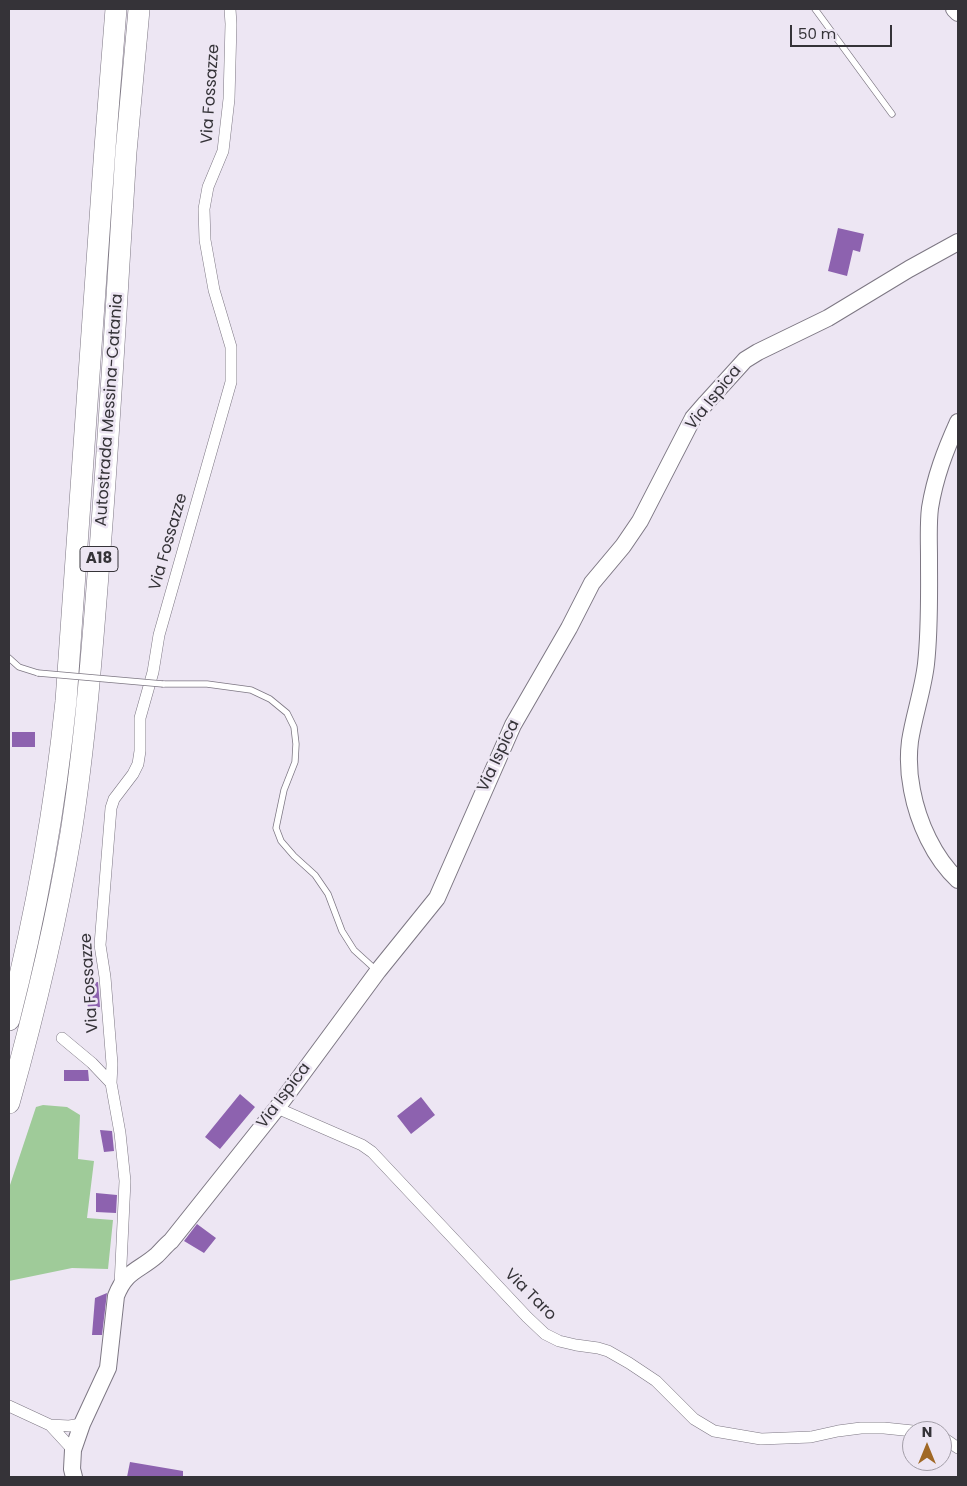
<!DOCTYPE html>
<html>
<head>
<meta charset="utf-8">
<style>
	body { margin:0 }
	#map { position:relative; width:967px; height:1486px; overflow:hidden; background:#ede6f3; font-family:Poppins,sans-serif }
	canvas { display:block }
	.frame { position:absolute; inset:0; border:10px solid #353338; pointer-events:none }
	.north { position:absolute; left:902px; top:1421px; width:50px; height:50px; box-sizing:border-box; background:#ede6f3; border:1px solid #a39ea8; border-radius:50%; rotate:0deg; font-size:14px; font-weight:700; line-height:20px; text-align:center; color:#353338 }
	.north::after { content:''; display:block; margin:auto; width:18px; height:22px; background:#a06825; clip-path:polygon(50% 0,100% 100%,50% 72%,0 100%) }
	.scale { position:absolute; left:790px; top:25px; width:102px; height:22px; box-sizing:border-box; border:2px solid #353338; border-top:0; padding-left:6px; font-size:15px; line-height:18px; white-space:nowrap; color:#353338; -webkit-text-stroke:4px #ede6f3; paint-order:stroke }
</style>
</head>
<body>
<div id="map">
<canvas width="967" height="1486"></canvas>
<div class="frame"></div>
<div class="north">N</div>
<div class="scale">50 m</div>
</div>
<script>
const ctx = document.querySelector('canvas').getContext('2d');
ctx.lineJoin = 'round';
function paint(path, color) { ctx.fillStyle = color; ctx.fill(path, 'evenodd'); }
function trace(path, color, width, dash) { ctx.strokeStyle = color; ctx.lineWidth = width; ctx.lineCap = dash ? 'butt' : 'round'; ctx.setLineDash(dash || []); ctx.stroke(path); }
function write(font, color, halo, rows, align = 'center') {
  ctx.font = font + ' Poppins,sans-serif'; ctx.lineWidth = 5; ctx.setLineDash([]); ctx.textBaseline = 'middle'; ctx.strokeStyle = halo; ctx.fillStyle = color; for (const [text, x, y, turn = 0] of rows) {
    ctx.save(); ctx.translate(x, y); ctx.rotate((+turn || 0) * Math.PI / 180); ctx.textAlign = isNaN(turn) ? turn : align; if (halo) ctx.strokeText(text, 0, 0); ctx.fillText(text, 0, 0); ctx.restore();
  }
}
const green = new Path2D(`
	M43 1105 67 1107 80 1115 78 1159 94 1161 87 1218 113 1220 108 1269 72 1268 9 1281V1188L36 1107Z`);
const building = new Path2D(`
	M838 228 864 234 860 252 853 250 847 276 828 271Z
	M12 732H35V747H12Z
	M98 982 100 1007 88 1008 85 984Z
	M64 1070H88L89 1081H64Z
	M240 1094 255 1107 220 1149 205 1137Z
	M421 1097 435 1115 411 1134 397 1116Z
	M100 1130 112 1131 114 1151 104 1152Z
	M96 1193 117 1195 116 1213 96 1212Z
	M197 1224 216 1238 204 1253 184 1241Z
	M107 1293 102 1335H92L95 1298Z
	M130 1462 183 1471V1477H127Z`);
const lane = new Path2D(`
	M815 9 892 114
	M9 658 19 667 38 673
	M163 684H207L251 690 270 699 287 713 294 727 296 744 295 762 284 790 276 828 281 841 294 856 315 875 328 894 342 931 354 950 376 970`);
const street = new Path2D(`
	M62 1038 92 1063 111 1083 120 1133 125 1181 120 1285
	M111 1083 112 1064 105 977 100 945 111 808 114 799 133 774 138 764 140 751V718L153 672 159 635 231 382V347L214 290 205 240 204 209 208 187 223 151 229 99 231 24 230 9
	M277 1108 362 1145 372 1152 527 1317 545 1334 559 1341 576 1345 598 1348 608 1351 629 1363 656 1381 694 1419 714 1431 761 1439 811 1437 838 1431 861 1428H884L913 1431
	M9 1406 50 1425 69 1426 82 1424
	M50 1425 73 1450
	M942 1437 958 1448`);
const secondary = new Path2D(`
	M954 9 958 13
	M958 422C945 451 935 477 930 508 928 524 929 541 929 558 929 593 930 628 926 664 923 690 914 715 910 741 908 757 909 775 912 790 918 822 934 858 958 880
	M74 1477 72 1469 73 1450 82 1424 108 1368 116 1296C126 1270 139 1271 157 1255 162 1250 166 1245 171 1241L277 1108 378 971 437 898 513 725 569 628 592 583 623 546 640 521 693 418 706 403 745 360 758 352 828 318 909 269 958 242`);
const highway = new Path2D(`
	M9 1020C36 915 55 809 66 701L105 148 116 9
	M9 1103C34 1014 56 924 71 833 85 743 92 653 99 562 110 426 117 289 126 152 130 105 135 57 139 9`);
const laneBridge = new Path2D(`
	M38 673 163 684`);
const shields = [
	[99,559,38]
];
const shieldNames = [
	["A18",99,559]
];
const streetNames = [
	["Via Fossazze",211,94,-86],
	["Via Ispica",714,398,-51],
	["Autostrada Messina-Catania",110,410,-86],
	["Via Fossazze",169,542,-74],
	["Via Ispica",499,756,-65],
	["Via Fossazze",90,983,-94],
	["Via Ispica",284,1096,-53],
	["Via Taro",530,1295,45]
];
paint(green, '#9fcb99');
paint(building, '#8d62af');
trace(lane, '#7d7783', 7);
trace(street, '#7d7783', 12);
trace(secondary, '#7d7783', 18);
trace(highway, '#7d7783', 22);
trace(lane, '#fff', 5.5);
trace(street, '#fff', 11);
trace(secondary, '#fff', 16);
trace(highway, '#fff', 21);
trace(laneBridge, '#7d7783', 7, []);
trace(laneBridge, '#fff', 5.5);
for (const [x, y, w] of shields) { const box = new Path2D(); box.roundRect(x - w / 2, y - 12.5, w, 25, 4); ctx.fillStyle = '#ede6f3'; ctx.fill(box); trace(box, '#353338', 1); }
write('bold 15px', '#353338', null, shieldNames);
write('16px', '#353338', '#ede6f3', streetNames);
</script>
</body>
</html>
